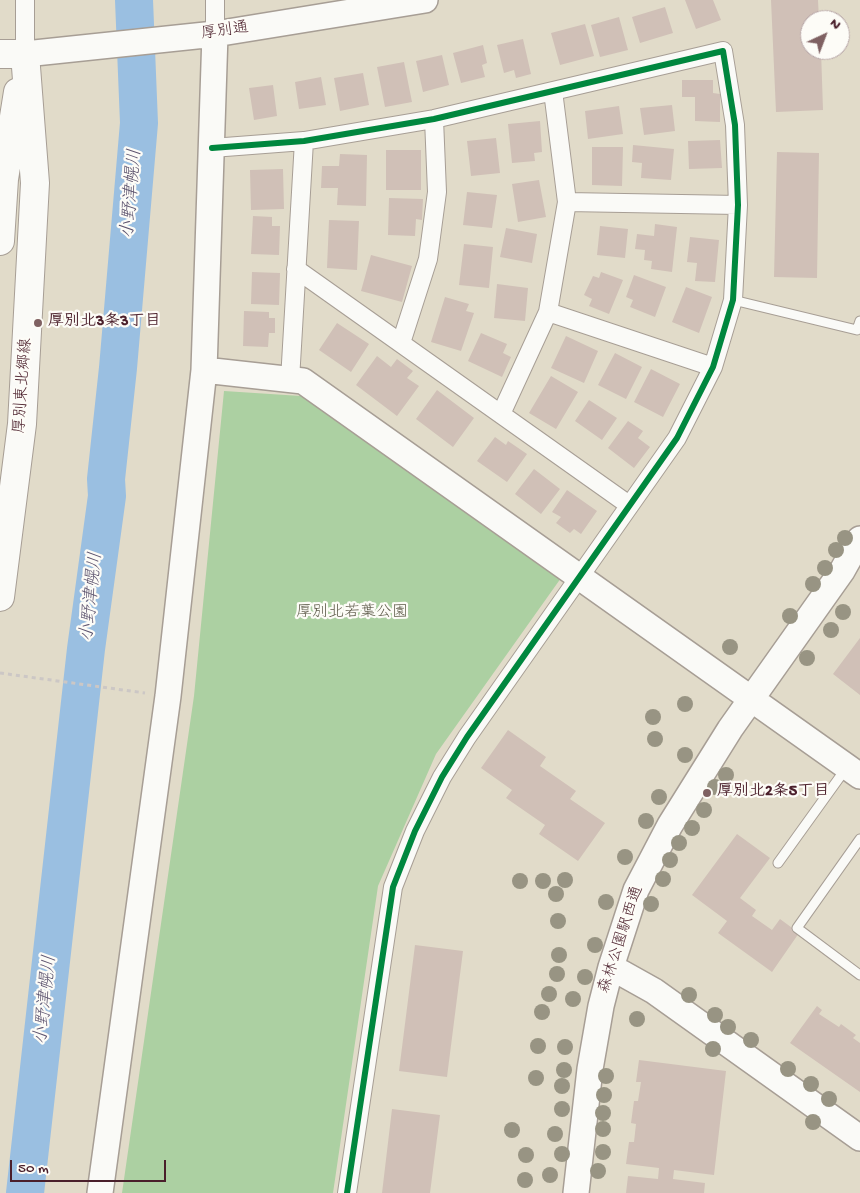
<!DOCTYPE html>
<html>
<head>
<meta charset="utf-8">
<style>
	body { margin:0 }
	#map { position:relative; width:860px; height:1193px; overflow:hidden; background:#e1dbc9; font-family:"Gochi Hand",sans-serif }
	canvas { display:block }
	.north { position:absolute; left:800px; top:10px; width:50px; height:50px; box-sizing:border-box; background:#fdfcf7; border:1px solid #b5a4a5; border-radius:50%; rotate:43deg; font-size:14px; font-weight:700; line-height:20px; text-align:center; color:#4a1f2b }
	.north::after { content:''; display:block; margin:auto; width:18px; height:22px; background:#7f6162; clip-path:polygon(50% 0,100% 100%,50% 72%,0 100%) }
	.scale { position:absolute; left:10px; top:1160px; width:156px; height:22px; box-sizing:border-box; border:2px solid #4a1f2b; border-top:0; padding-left:6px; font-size:15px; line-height:18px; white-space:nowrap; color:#4a1f2b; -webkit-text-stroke:4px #fdfcf7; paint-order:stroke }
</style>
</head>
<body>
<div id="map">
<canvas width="860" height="1193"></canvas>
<div class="north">N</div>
<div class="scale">50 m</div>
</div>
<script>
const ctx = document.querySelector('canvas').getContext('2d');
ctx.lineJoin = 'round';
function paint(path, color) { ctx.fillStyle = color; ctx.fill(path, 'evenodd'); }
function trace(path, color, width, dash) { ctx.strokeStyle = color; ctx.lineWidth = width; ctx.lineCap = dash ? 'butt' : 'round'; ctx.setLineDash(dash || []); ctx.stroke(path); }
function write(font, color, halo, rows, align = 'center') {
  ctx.font = font + ' "Gochi Hand","Klee One",sans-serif'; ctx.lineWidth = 4.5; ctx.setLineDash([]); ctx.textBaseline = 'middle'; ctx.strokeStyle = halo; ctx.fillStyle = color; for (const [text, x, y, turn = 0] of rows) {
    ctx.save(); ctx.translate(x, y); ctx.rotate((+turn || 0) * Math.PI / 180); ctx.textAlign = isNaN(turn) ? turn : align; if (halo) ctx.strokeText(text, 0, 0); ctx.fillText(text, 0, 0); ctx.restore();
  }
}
const green = new Path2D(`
	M224 391 301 396 561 578 436 754 378 886 333 1193H122L194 696Z`);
const river = new Path2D(`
	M25 1193 86 649 107 496 106 479 118 368 139 123 134 0`);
const building = new Path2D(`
	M685 0H713L721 20 696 29Z
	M771 0H818L819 20H810V50H821L823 110 776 112Z
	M665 7 673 33 640 43 632 17Z
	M619 17 628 50 600 57 591 25Z
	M585 24 594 56 560 65 551 33Z
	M523 39 531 74 516 78 514 70 504 73 497 45Z
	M483 45 487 63 482 65 485 77 461 83 453 53Z
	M442 55 449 85 423 92 416 61Z
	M404 62 412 102 385 107 377 67Z
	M363 73 369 105 340 111 334 78Z
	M321 77 326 105 299 109 295 82Z
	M682 80H713V93L720 94V122L695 121V97H682Z
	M273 85 277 116 254 120 249 88Z
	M672 105 675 131 644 135 640 108Z
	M619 106 623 134 588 139 585 111Z
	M540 121 542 152 534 153 535 161 512 163 508 124Z
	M496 138 500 173 471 176 467 141Z
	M720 140 722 168 689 169 688 141Z
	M633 145 674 149 671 180 641 178 642 163 632 162Z
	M592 147H623L622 186 592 185Z
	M386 150H421V190H386Z
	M777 152 819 153 817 278 774 277Z
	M340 154 367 155 366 206 337 205 338 188H321L322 166H339Z
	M283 169 284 209 251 210 250 170Z
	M539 180 546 217 518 222 512 184Z
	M467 192 497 195 492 228 463 225Z
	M389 198 423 199 422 220 416 219 415 236 388 235Z
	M253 216 272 217V226H280L279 255 251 254Z
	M329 220 359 221 357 270 327 268Z
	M655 224 677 227 672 272 651 269 652 261 644 260 645 250 635 249 637 234 654 236Z
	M600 226 628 229 625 258 597 255Z
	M506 228 537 234 532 263 500 257Z
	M690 237 719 240 715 282 695 281 697 263 687 262Z
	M464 244 493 247 489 288 459 285Z
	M371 255 412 266 402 302 361 291Z
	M252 272 280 273 279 305 251 304Z
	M601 272 623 280 609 314 589 306 592 299 584 295 593 276 599 278Z
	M634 275 666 287 655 317 630 307 633 300 626 297Z
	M497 284 528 288 525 321 494 318Z
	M686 287 712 297 699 333 672 322Z
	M445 297 469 304 466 311 474 313 461 351 431 342Z
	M244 311 269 312V318H275V333H269L268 347 243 346Z
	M337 323 369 344 351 372 319 350Z
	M481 333 507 344 503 353 511 357 502 377 468 361Z
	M566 336 598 351 584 383 551 368Z
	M615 353 642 367 626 399 598 385Z
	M377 356 391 367 397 359 413 371 407 378 419 386 397 416 356 385Z
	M651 369 680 384 663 417 634 402Z
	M551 376 578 392 556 429 529 413Z
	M437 390 474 418 453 447 416 419Z
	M589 400 617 418 602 440 575 421Z
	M628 421 643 431 638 438 650 447 634 468 608 448Z
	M495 437 506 445 508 441 527 454 507 482 477 461Z
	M534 469 560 489 541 514 515 494Z
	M567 490 597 511 581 534 574 529 570 533 556 523 561 517 552 512Z
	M860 638V695L833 674Z
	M508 730 546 757 540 766 576 791 570 799 605 823 578 861 539 834 545 825 506 798 512 790 481 768Z
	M737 834 770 858 740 898 756 910 752 916 772 930 780 919 799 933 772 972 718 933 727 921 692 895Z
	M415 945 463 951 447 1077 399 1071Z
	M817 1006 822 1010 819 1014 839 1027 841 1024 856 1035 853 1038 860 1043V1092L790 1043Z
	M639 1060 726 1071 714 1175 674 1170 673 1179 705 1183 704 1193H626L628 1176 658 1179 659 1168 626 1164 629 1142H634L636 1124 631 1123 634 1101H638L641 1082H636Z
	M392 1109 440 1115 430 1193H382Z`);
const path = new Path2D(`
	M0 673 145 693`);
const lane = new Path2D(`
	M733 300 857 330 860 321
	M860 839 797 928 860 975
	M778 863 847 767`);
const street = new Path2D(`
	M215 0V34
	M25 54V0
	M212 148 304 141 434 119 723 51 735 125 738 205 733 300 713 367 677 438 467 737 442 777 415 831 393 887 347 1193
	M567 202 738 205
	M296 269 629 505
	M548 312 713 367
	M401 343 428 259 437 192 434 119
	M290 380 304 141
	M501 414 548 312 567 202 553 91`);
const secondary = new Path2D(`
	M25 54 215 34 425 0
	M204 370 303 381 860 776
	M611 967 654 991 860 1138
	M100 1193 168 696 204 370 215 34
	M576 1193 590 1069 601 1006 611 967 636 890 670 825 730 729 842 571 860 539`);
const primary = new Path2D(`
	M0 54H25
	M0 241 4 179 18 92
	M0 597 22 424 35 183 25 54`);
const cycleway = new Path2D(`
	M212 148 304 141 434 119 723 51 735 125 738 205 733 300 713 367 677 438 467 737 442 777 415 831 393 887 347 1193`);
const trees = [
	[845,538],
	[836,550],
	[825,568],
	[813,584],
	[843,612],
	[790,616],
	[831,630],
	[730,647],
	[807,658],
	[685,704],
	[653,717],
	[655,739],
	[685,755],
	[726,775],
	[715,787],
	[659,797],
	[704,810],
	[646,821],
	[692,828],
	[679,843],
	[625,857],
	[670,860],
	[663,879],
	[565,880],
	[520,881],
	[543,881],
	[556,894],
	[606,902],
	[651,904],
	[558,921],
	[595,945],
	[559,955],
	[557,974],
	[585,977],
	[549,994],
	[689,995],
	[573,999],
	[542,1012],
	[715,1015],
	[637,1019],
	[728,1027],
	[751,1040],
	[538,1046],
	[565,1047],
	[713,1049],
	[788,1069],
	[564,1070],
	[606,1076],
	[536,1078],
	[811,1084],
	[562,1086],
	[604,1095],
	[829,1099],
	[562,1109],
	[603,1113],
	[813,1122],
	[603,1129],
	[512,1130],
	[555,1134],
	[603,1152],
	[562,1154],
	[526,1155],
	[598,1171],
	[550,1175],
	[525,1180]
];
const markers = [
	[38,323,5,"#7f6162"],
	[707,793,5,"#7f6162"]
];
const streetNames = [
	["厚別通",225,32,-8],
	["厚別東北郷線",24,386,-86],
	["森林公園駅西通",622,940,-72]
];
const poiNames = [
	["厚別北3条3丁目",48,323],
	["厚別北2条5丁目",717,793]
];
const parkNames = [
	["厚別北若葉公園",352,614]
];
const waterNames = [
	["小野津幌川",133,194,-85],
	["小野津幌川",93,597,-84],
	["小野津幌川",47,1000,-84]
];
paint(green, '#acd0a2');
trace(river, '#9abfe1', 38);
paint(building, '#d0c0b7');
trace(lane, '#a79e95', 11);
trace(street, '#a79e95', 20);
trace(secondary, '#a79e95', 28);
trace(primary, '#a79e95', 30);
trace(path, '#ccc7c5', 3, [4, 4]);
trace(lane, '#fafaf7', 9);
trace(street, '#fafaf7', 18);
trace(secondary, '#fafaf7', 25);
trace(primary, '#fafaf7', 28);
trace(cycleway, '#00873e', 6);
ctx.fillStyle = '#989483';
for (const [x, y] of trees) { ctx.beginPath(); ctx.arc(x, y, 8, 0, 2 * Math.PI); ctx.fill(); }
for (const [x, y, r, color] of markers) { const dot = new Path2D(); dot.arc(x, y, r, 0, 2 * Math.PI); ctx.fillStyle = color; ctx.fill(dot); trace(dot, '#fdfcf7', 2); }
write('16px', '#4a1f2b', '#fdfcf7', streetNames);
write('bold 16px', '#4a1f2b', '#fdfcf7', poiNames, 'left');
write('16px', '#5d5a49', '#fdfcf7', parkNames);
write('italic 18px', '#5c536e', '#fdfcf7', waterNames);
</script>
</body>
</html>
